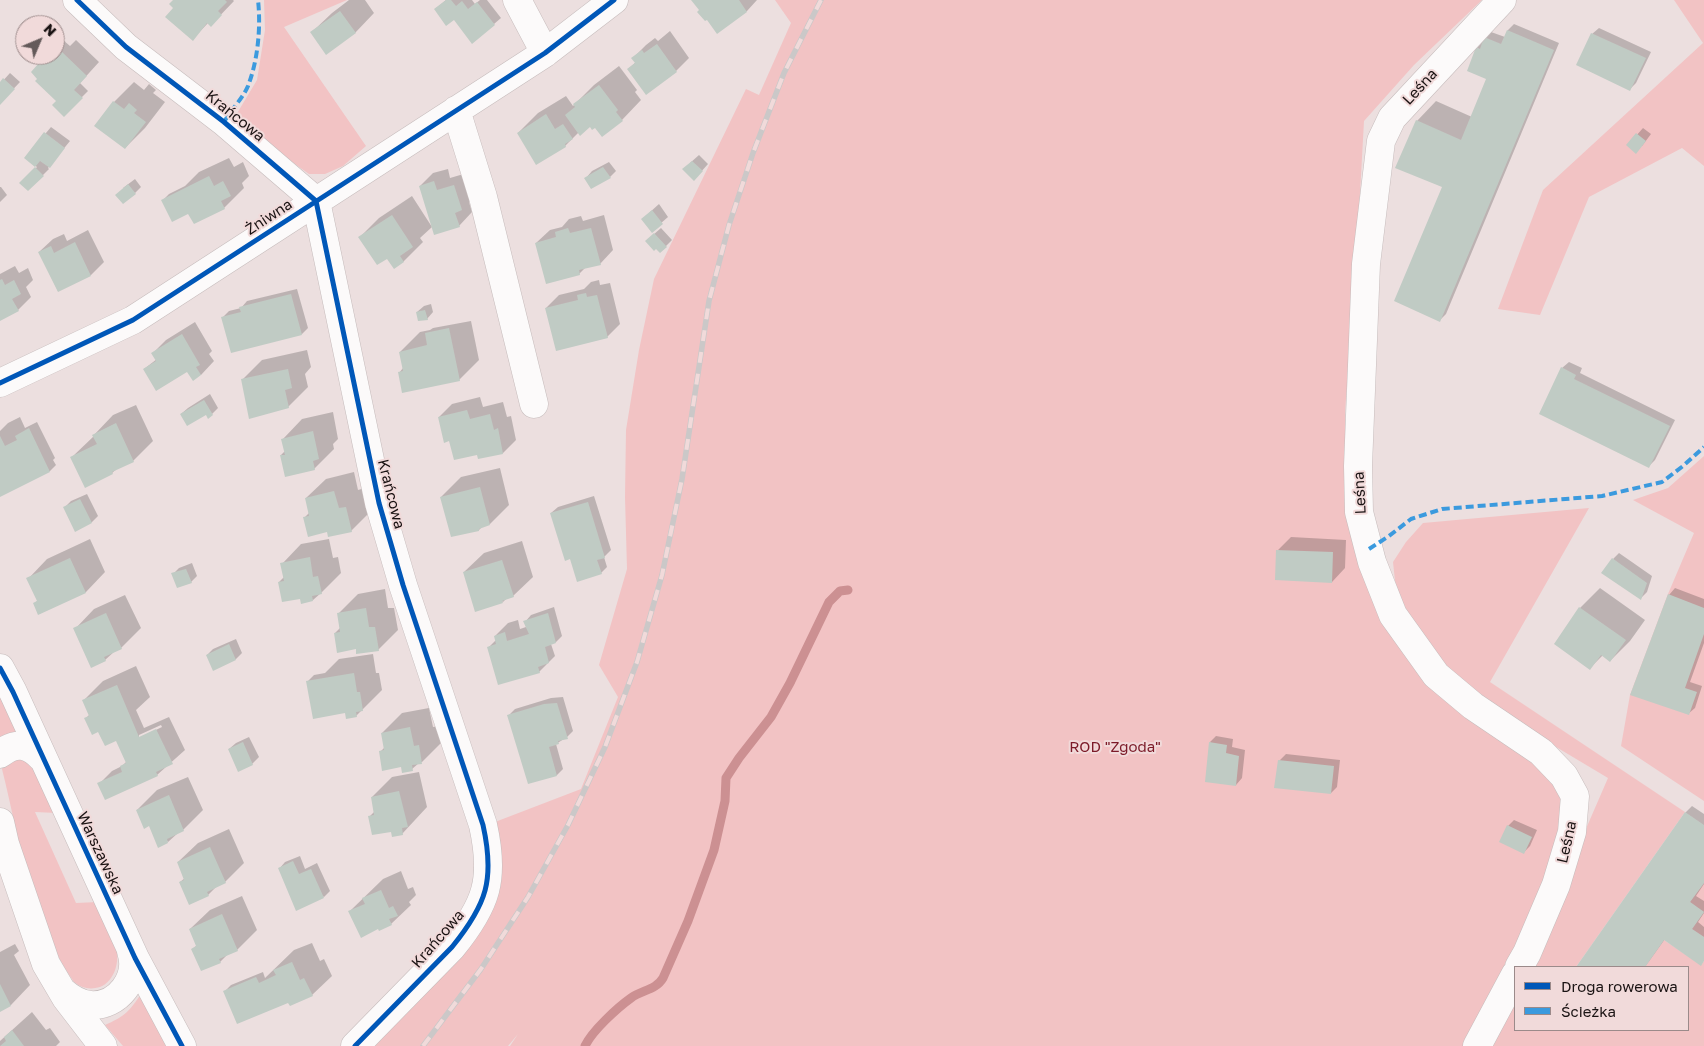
<!DOCTYPE html>
<html>
<head>
<meta charset="utf-8">
<style>
	body { margin:0 }
	#map { position:relative; width:1704px; height:1046px; overflow:hidden; background:#ecdfdf; font-family:"Golos Text",sans-serif }
	canvas { display:block }
	.legend { position:absolute; left:1514px; top:966px; width:175px; height:65px; box-sizing:border-box; background:#f1dada; border:1px solid #9b8a8a; margin:0; padding:6px 9px; list-style:none; font-size:15px; color:#1a1313 }
	.legend li { display:flex; align-items:center; gap:10px; height:25px }
	.legend b { width:25px; border:1px solid #9b8a8a }
	.north { position:absolute; left:15px; top:15px; width:50px; height:50px; box-sizing:border-box; background:#f1dada; border:1px solid #9b8a8a; border-radius:50%; rotate:45deg; font-size:14px; font-weight:700; line-height:20px; text-align:center; color:#1a1313 }
	.north::after { content:''; display:block; margin:auto; width:18px; height:22px; background:#645a5a; clip-path:polygon(50% 0,100% 100%,50% 72%,0 100%) }
</style>
</head>
<body>
<div id="map">
<canvas width="1704" height="1046"></canvas>
<ul class="legend">
<li><b style="height:6px;background:#0057b8"></b>Droga rowerowa</li>
<li><b style="height:6px;background:#3b9ade"></b>Ścieżka</li>
</ul>
<div class="north">N</div>
</div>
<script>
const ctx = document.querySelector('canvas').getContext('2d');
ctx.lineJoin = 'round';
function paint(path, color) { ctx.fillStyle = color; ctx.fill(path, 'evenodd'); }
function trace(path, color, width, dash) { ctx.strokeStyle = color; ctx.lineWidth = width; ctx.lineCap = dash ? 'butt' : 'round'; ctx.setLineDash(dash || []); ctx.stroke(path); }
function write(font, color, halo, rows, align = 'center') {
  ctx.font = font + ' "Golos Text",sans-serif'; ctx.lineWidth = 4; ctx.setLineDash([]); ctx.textBaseline = 'middle'; ctx.strokeStyle = halo; ctx.fillStyle = color; for (const [text, x, y, turn = 0] of rows) {
    ctx.save(); ctx.translate(x, y); ctx.rotate((+turn || 0) * Math.PI / 180); ctx.textAlign = isNaN(turn) ? turn : align; if (halo) ctx.strokeText(text, 0, 0); ctx.fillText(text, 0, 0); ctx.restore();
  }
}
const green = new Path2D(`
	M264 0H347L284 27 366 146 343 166 325 174H309L233 120 257 80 265 30Z
	M775 0H1482L1414 65 1364 121 1356 266 1345 412 1347 511 1391 630 1544 765 1563 799 1555 863 1467 1046H510L518 1034 508 1046H370L497 891 502 854 495 822 581 789 618 697 599 665 627 569 625 497 626 430 639 350 654 279 746 89 759 95 791 23Z
	M1674 0H1704V166L1682 148 1589 197 1540 315 1498 309 1543 190 1703 43Z
	M1704 456V801L1621 746 1630 695 1668 594 1694 533 1633 500 1668 488Z
	M1589 508 1490 682 1685 812 1576 967H1526L1608 778 1516 723 1468 691 1420 637 1397 599 1393 562 1406 542 1423 523Z
	M0 695 21 737 7 735 0 738Z
	M29 757 57 813 35 812 76 903 98 902C104 916 112 931 116 946 120 961 115 981 100 987 90 990 81 988 74 982 30 920 20 841 2 769L6 760Z
	M1704 883V912L1690 902Z
	M1704 912V937L1692 929Z
	M1664 940 1701 965 1704 961V1046H1486L1515 989V1030H1688V967H1645Z
	M142 996 169 1046H123L105 1025C123 1017 128 1013 139 997Z`);
const shadow = new Path2D(`
	M175 0H233L234 1 211 25 208 23 193 39Z
	M349 0H365L374 13 355 33 312 32 332 13Z
	M446 0H472L475 4 480 0H487L501 18 494 24 435 9Z
	M693 0H757L747 11 717 32Z
	M1514 24 1559 43 1446 314 1440 320 1443 186 1417 121 1436 101 1472 117 1488 78 1477 48 1491 32 1505 37 1508 30Z
	M1599 28 1651 52 1636 83 1630 89 1592 34Z
	M670 31 689 58 676 71 628 69 636 62 633 58 646 45 655 38 658 41Z
	M63 40 70 46 76 40 99 62 80 83 88 91 64 115 58 101 48 55H55V48Z
	M619 66 637 90 635 92 641 100 622 120 595 126 590 125 579 132 565 146 518 133 538 113 566 96 573 106 594 85Z
	M10 73 20 82 0 103V84Z
	M134 82 144 90 149 84 156 90 153 93 165 102 145 128 125 148 96 126 114 102Z
	M51 127 70 141 48 168 49 169 28 190 21 183 37 167 25 158Z
	M1643 128 1651 134 1642 146 1628 145Z
	M699 155 708 164 700 173 690 163Z
	M229 158 234 167 243 162 249 176 242 183 244 188 224 208 194 223 189 211 163 200 169 194 185 186 199 172Z
	M609 162 616 171 610 177 592 187 586 178 592 171Z
	M448 169 450 178 467 173 474 196 469 202 472 212 459 226 420 186 433 173Z
	M135 179 141 187 135 193 123 188Z
	M0 187H1L7 195 0 202Z
	M412 196 432 227 420 238 423 242 403 262 387 257 360 237 379 218Z
	M659 204 668 217 652 231 649 213Z
	M604 215 613 250 600 264 586 267 579 274 536 243 550 230 562 227 569 219 581 216 583 221Z
	M661 228 672 240 660 252 653 235Z
	M88 230 104 262 91 275 58 291 39 252 53 239 64 234 67 241Z
	M15 266 19 273 28 268 33 280 26 287 31 297 18 310 0 319V274Z
	M599 280 600 285 610 283 620 324 607 337 546 308 559 295 584 289 591 282Z
	M297 289 308 328 302 334 223 317 229 311 241 308 247 301Z
	M431 304 433 312 427 319 417 312 424 306Z
	M471 321 479 360 459 380 399 373 403 368 400 352 420 332 430 330 433 328Z
	M195 322 212 351 209 354 214 361 201 375 188 371 144 369 157 359 153 353 166 340Z
	M307 350 311 367 305 374 308 387 288 407 242 380 262 360Z
	M1569 362 1582 368 1580 373 1675 420 1655 460 1649 466 1562 368Z
	M210 394 218 408 212 414H181L188 408Z
	M480 397 483 407 503 402 507 417 511 416 516 440 503 453H478L450 440 439 417 452 404Z
	M136 405 153 441 133 461 118 468 112 473 72 457 94 436V435L113 415Z
	M333 412 338 439 333 444 334 449 314 469 281 455 285 451 283 439 302 419Z
	M20 417 25 428 37 422 55 458 53 460 56 465 50 471 0 496V431L8 423Z
	M500 468 509 505 490 524 483 526 479 530 441 497 461 477Z
	M354 472 358 490 365 488 371 511 351 531 305 517 309 513 306 498 326 479Z
	M87 494 98 516 92 522 76 530 65 507 71 501Z
	M594 496 611 550 604 557 607 567 601 573 571 558 551 513 558 507Z
	M1291 537 1346 540 1345 568 1332 582 1278 550Z
	M90 539 105 572 86 592 39 614 34 604 38 600 28 579 47 559Z
	M329 539 333 558 338 557 341 573 321 593 313 600 279 582 284 577 282 564 301 544Z
	M522 541 533 577 513 596 507 598 503 602 464 572 484 553Z
	M1619 553 1652 576 1647 592 1641 598 1613 559Z
	M192 563 197 576 191 582 173 574 179 568Z
	M1600 588 1645 620 1630 641 1610 661 1603 655 1590 668 1580 608Z
	M1675 588 1704 599V643L1690 682 1702 686 1695 708 1688 714 1669 595Z
	M385 589 388 608H394L398 630 378 650 335 633 340 628 338 614 358 594Z
	M125 595 141 628 121 648 115 651 105 660 75 629 94 609Z
	M554 607 562 636 556 642 551 644 555 656 539 672 488 648 496 640 495 636 508 623 518 620 520 629 526 627 525 622 531 615Z
	M236 639 242 653 236 659 213 669 207 655 213 649Z
	M373 654 376 673H379L382 690 356 716 346 712 308 681 314 675 325 673 339 659Z
	M136 666 150 697 136 710 144 728 169 717 185 750 157 775 99 784 112 771 122 766 127 761 117 739 100 732 85 719 90 714 84 700 103 681ZM161 725 162 727 139 738V735Z
	M563 697 573 731 567 737 556 744 563 769 557 775 529 783 509 715 515 709 551 698Z
	M429 708 433 727 438 726 441 743 422 762 419 763 412 769 403 766 380 752 385 747 382 733 402 713Z
	M1216 736 1233 739 1232 747 1245 750 1242 778 1236 785 1210 742Z
	M249 737 259 757 252 764 229 749 236 743Z
	M1286 754 1340 760 1337 787 1331 793 1279 761Z
	M419 772 427 807 402 834 392 831 370 816 375 811 372 797 392 777Z
	M188 777 203 810 183 830 178 833 168 842 137 810 157 790Z
	M1692 806 1704 814V884L1696 896 1704 901V913L1698 922 1704 927V961L1665 939 1645 967H1578L1686 812Z
	M1514 820 1537 830 1530 846 1524 852 1508 826Z
	M229 829 244 863 225 882 218 885 208 895 190 903 180 882 185 878 178 862 198 843Z
	M300 856 305 869 317 863 330 891 324 897 279 869 285 862Z
	M401 871 408 889 413 887 416 895 409 902 411 905 391 924 350 911 383 879Z
	M242 896 257 930 237 950 229 953 220 962 193 949 197 945 190 929 210 910Z
	M312 943 320 961 324 959 332 976 312 995 288 1001 225 991 231 985 263 972 265 978 294 950Z
	M15 944 19 951 14 955 30 985 11 1005 0 1010V952Z
	M32 1012 46 1030 50 1028 60 1042 56 1046H0V1041Z`);
const stream = new Path2D(`
	M585 1046C592 1031 617 1008 631 998 642 990 656 990 663 978L688 921 714 850 725 801 726 778 739 758 771 717 790 683 829 602 840 591 848 590`);
const building = new Path2D(`
	M173 0H225L227 2 218 11 222 15 211 27 207 23 193 41 165 17 173 8 169 4Z
	M446 0H451L456 6 462 1 468 9 477 2 495 25 472 44 454 20 446 26 434 9Z
	M691 0H739L747 12 717 34 707 20 705 21 697 12 699 10Z
	M340 11 356 33 326 55 310 32Z
	M1507 30 1554 50 1440 322 1394 301 1442 187 1395 168 1416 120 1461 140 1486 79 1467 71 1476 47 1480 49 1484 37 1501 44Z
	M1591 33 1646 58 1630 91 1576 65Z
	M657 44 677 72 646 95 627 69 635 63 631 58 642 50 644 53Z
	M62 52 87 76 74 90 83 98 64 117 52 105 56 101 35 81 37 79 31 72 46 55H52L56 59Z
	M3 78 15 89 0 105V82Z
	M599 85 618 110 616 112 623 121 602 137 595 128 592 130 590 127 580 136 565 115 575 107 573 104Z
	M113 101 124 109 129 103 137 110 134 113 146 122 125 149 94 126Z
	M546 114 555 129 563 124 573 139 565 144 566 147 536 165 517 133Z
	M44 132 65 148 50 168 40 161 35 167 24 158Z
	M1636 133 1646 141 1636 154 1626 145Z
	M692 161 703 171 694 181 682 169Z
	M35 167 44 176 28 191 19 183Z
	M603 167 611 178 591 189 584 178Z
	M209 176 214 186 223 181 231 196 221 201 225 209 194 224 188 214 172 222 161 200Z
	M434 181 437 190 454 185 462 210 455 213 460 227 434 235 419 186Z
	M128 184 136 194 123 204 115 195Z
	M652 210 663 224 652 233 641 219Z
	M392 215 413 247 400 256 404 262 394 269 387 259 377 265 358 237Z
	M568 228 570 233 591 228 601 265 579 270 580 275 546 284 535 243 556 237 555 232Z
	M654 233 667 247 660 253 656 249 654 251 645 241Z
	M75 242 91 276 58 292 38 252 51 246 54 253Z
	M2 279 5 285 14 280 21 294 12 299 19 311 0 321V280Z
	M586 293 587 297 597 295 608 338 556 351 545 308 578 300 577 295Z
	M291 294 302 335 231 353 221 317 241 312 239 307Z
	M425 310 428 320 418 321 416 312Z
	M449 328 460 381 402 393 398 372 403 371 399 352 427 345 425 333Z
	M182 334 200 365 196 367 201 375 193 381 187 372 156 391 143 369 156 361 151 353Z
	M1561 367 1576 375 1574 379 1670 426 1649 468 1539 414Z
	M288 369 292 388 285 390 289 408 249 419 241 379Z
	M204 400 213 415 208 419 206 415 187 426 180 414Z
	M467 410 470 419 490 414 494 430 498 428 503 454 478 459 477 455 454 460 449 441 444 443 438 417Z
	M116 423 134 462 112 472 113 474 85 488 70 457 97 444 92 435Z
	M29 428 50 472 0 497V436L5 446 17 440 15 436Z
	M313 431 319 459 313 461 315 470 285 477 280 455H285L281 439Z
	M480 487 490 525 479 529V531L451 537 440 497Z
	M334 491 339 508 346 507 352 532 328 537 327 532 308 537 303 517 309 516 305 498Z
	M80 499 92 523 75 532 63 507Z
	M588 502 605 558 597 560 602 574 577 582 570 559 565 561 550 513Z
	M1276 550 1333 552 1332 583 1275 580Z
	M310 557 313 577 318 576 322 594 312 596 313 601 301 604 300 599 282 602 278 582 284 581 280 563Z
	M70 558 86 593 38 615 33 603 37 601 26 578Z
	M1612 558 1647 583 1641 600 1601 573Z
	M502 560 514 597 502 601 503 603 475 612 463 572Z
	M186 569 192 583 177 588 171 573Z
	M1668 594 1704 608V634L1685 688 1697 692 1689 715 1630 695Z
	M1579 607 1626 640 1610 662 1601 655 1590 670 1554 644Z
	M366 608 369 627H375L379 651 356 654V649L337 653 334 633 340 632 337 613Z
	M106 613 122 649 104 657 106 661 91 668 73 628Z
	M548 613 556 643 545 647 549 663 538 667 540 673 498 685 487 647 496 644 494 636 505 632 507 641 529 634 523 621Z
	M229 644 236 660 213 671 206 655Z
	M354 673 357 692H360L363 711 356 712 357 717 346 719 345 713 313 719 306 681Z
	M117 685 139 737 156 729 173 764 156 772 158 776 105 800 97 783 122 772 120 766 126 763 116 741 105 746 98 732 92 735 84 718 89 716 82 700Z
	M557 703 568 739 558 741 559 744 549 747 557 776 528 784 507 715 544 704Z
	M410 727 414 746 419 745 422 764 412 765 413 771 402 773 401 767 382 771 379 751 384 750 381 733Z
	M243 742 253 765 238 772 228 749Z
	M1209 742 1227 745 1226 753 1239 756 1236 786 1205 782Z
	M1278 760 1334 766 1331 794 1274 788Z
	M399 791 408 827 402 828 403 835 392 837 391 832 372 835 368 816 374 815 371 797Z
	M169 795 184 831 167 839 168 843 158 848 149 826 144 829 136 810Z
	M1685 812 1704 825V883L1690 902 1704 912 1692 929 1704 937V961L1701 966 1664 940 1645 967H1576Z
	M1507 825 1532 837 1524 854 1499 842Z
	M210 847 226 883 207 892 209 896 189 905 179 882 184 880 177 862Z
	M293 861 299 874 311 869 324 898 296 911 278 868Z
	M381 890 389 908 393 906 398 916 389 919 392 925 379 931 378 929 361 938 348 911 365 904 362 898Z
	M222 914 238 951 219 959 221 963 201 971 191 949 196 946 189 929Z
	M292 962 300 980 304 978 313 996 290 1006 288 1003 237 1024 223 991 256 977 259 983 276 975 273 970Z
	M0 984 11 1006 0 1012Z
	M12 1030 24 1046H0L6 1041 4 1037Z`);
const minor = new Path2D(`
	M77 0 126 47 224 122 316 201 379 503 403 585 483 825C495 879 487 904 452 947L355 1046
	M517 0 545 53
	M1502 0 1392 118 1381 141 1366 264 1358 466 1359 512 1372 562 1393 615 1436 675 1473 706 1541 752 1564 776 1575 796 1572 832 1556 885 1527 953 1519 967
	M456 110 483 197 534 404
	M0 383 133 320 545 53 614 0
	M0 668 13 692 135 958 182 1046
	M0 754C16 741 29 744 42 758
	M0 822 5 844 46 964 66 998 103 1046
	M62 991C70 998 79 1004 90 1005 118 1007 140 978 131 951
	M1477 1046 1515 975`);
const rail = new Path2D(`
	M423 1046 481 969 528 897 568 825 605 747 637 662 662 575 682 479 709 301 729 225 753 153 784 73 821 0`);
const quiet = new Path2D(`
	M224 122C231 110 243 98 248 86 258 60 261 27 258 0
	M1369 549 1389 536 1411 519 1442 509 1602 496 1662 482 1683 466 1704 447`);
const cycleway = new Path2D(`
	M77 0 126 47 224 122 316 201 379 503 403 585 483 825C495 879 487 904 452 947L355 1046
	M0 383 133 320 545 53 614 0
	M0 668 13 692 135 958 182 1046`);
const streetNames = [
	["Leśna",1420,87,-47],
	["Krańcowa",235,116,39],
	["Żniwna",269,217,-33],
	["Leśna",1360,493,-93],
	["Krańcowa",391,494,76],
	["Leśna",1567,842,-77],
	["Warszawska",100,853,65],
	["Krańcowa",438,939,-49]
];
const parkNames = [
	["ROD \"Zgoda\"",1115,747]
];
paint(green, '#f2c3c4');
paint(shadow, '#0003');
trace(stream, '#cc9092', 9);
paint(building, '#c0cbc4');
trace(minor, '#c6bcbc', 29);
trace(minor, '#fcfafa', 28);
trace(rail, '#cbc8c8', 5.5);
trace(rail, '#f1dada', 4, [11]);
trace(quiet, '#3b9ade', 4, [8, 4]);
trace(cycleway, '#0057b8', 5);
write('15px', '#1a1313', '#f1dada', streetNames);
write('15px', '#7c1b29', '#f1dada', parkNames);
</script>
</body>
</html>
